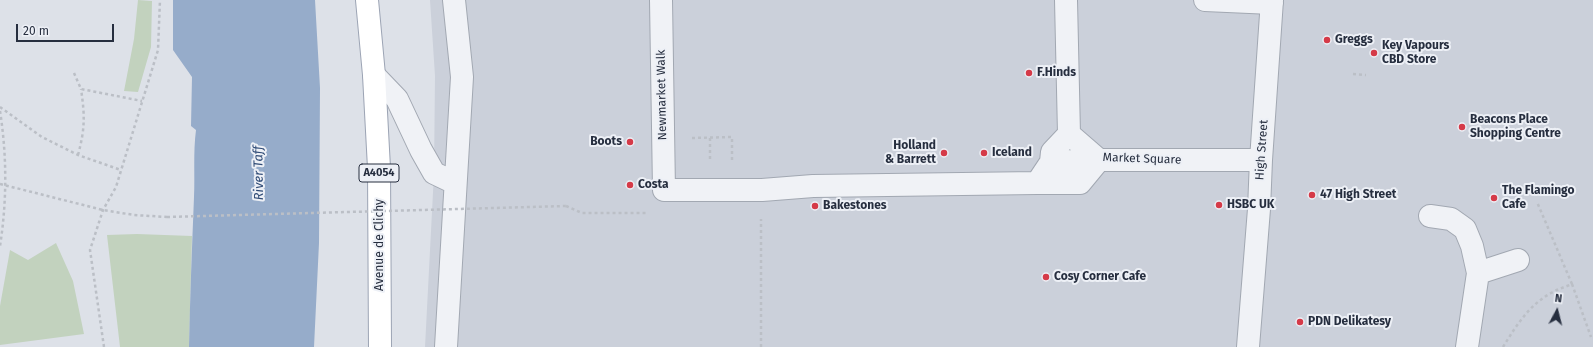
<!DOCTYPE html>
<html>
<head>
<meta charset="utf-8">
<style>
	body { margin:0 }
	#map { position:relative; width:1593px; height:347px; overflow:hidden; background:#dde1e8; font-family:"Fira Sans",sans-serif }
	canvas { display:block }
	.north { position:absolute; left:1537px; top:291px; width:40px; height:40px; -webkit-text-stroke:3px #edf0f6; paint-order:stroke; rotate:7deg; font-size:11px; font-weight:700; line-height:16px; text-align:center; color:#262e3f }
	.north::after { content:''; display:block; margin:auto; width:14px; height:18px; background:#262e3f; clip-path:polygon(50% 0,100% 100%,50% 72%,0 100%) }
	.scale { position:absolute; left:16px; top:24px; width:98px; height:18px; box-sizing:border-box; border:2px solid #262e3f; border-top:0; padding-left:5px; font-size:12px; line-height:14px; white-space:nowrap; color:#262e3f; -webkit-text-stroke:3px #edf0f6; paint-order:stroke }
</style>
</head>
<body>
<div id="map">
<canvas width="1593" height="347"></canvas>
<div class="north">N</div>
<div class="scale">20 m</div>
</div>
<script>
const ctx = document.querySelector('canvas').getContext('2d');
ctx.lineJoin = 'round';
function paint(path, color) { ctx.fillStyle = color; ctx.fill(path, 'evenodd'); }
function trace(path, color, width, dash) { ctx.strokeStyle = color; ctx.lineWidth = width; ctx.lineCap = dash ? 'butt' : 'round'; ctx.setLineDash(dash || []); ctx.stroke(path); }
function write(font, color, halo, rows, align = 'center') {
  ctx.font = font + ' "Fira Sans",sans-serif'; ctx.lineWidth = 4; ctx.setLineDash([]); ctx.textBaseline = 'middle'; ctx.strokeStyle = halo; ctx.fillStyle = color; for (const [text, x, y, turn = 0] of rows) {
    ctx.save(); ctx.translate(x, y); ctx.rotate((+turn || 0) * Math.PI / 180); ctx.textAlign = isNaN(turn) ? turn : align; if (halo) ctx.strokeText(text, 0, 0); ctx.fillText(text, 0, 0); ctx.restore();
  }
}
const built = new Path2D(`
	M430 0H1593V347H425L434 173 435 76Z`);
const green = new Path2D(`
	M138 0 152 1 151 47 138 92 124 91 134 39Z
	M137 234 192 236 189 347H120L107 235Z
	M56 243 73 281 84 334 0 345V306L10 250 28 260Z`);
const water = new Path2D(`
	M173 0H315L320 88 319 243 314 347H189C190 297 192 247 194 197 195 175 193 153 196 130L191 126 192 77 173 50Z`);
const path = new Path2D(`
	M74 73 81 89 142 101
	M1353 74 1366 75
	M0 107 42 137 78 155 121 170
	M0 111C7 156 7 201 0 246
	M692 138 732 137V162
	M710 138V162
	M78 155C85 129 85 116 81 89
	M0 184 103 210 134 215 167 217
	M566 206 582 213H648
	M1572 284 1591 337
	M104 347 90 250 103 210 116 187 158 50 160 0
	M761 347V219
	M1503 347C1516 326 1529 305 1551 293 1558 289 1565 287 1572 284L1537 202`);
const minor = new Path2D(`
	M661 0 664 190H762L813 186 1037 183 1051 162 1052 152 1069 134
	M1066 0 1069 134 1099 160H1261
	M1205 0 1272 3
	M374 75 397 99 421 150 434 173 455 183
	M1051 162 1099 160
	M1037 183H1080L1099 160
	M1430 216 1451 219 1465 229 1472 246 1478 273 1467 347
	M1478 273 1518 260
	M446 347 462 77 454 0
	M1248 347 1259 209 1261 160 1272 0`);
const major = new Path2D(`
	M367 0 374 75 379 168 380 347`);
const pathBridge = new Path2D(`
	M167 217 566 206`);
const markers = [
	[1327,40,4,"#d53a48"],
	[1374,53,4,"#d53a48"],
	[1029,73,4,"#d53a48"],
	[1462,127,4,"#d53a48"],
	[630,142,4,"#d53a48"],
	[944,153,4,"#d53a48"],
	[984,153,4,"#d53a48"],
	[630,185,4,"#d53a48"],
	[1312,195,4,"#d53a48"],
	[1494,198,4,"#d53a48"],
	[1219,205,4,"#d53a48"],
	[815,206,4,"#d53a48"],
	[1046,277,4,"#d53a48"],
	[1300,322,4,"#d53a48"]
];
const shields = [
	[379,173,40]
];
const shieldNames = [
	["A4054",379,173]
];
const poiNames = [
	["Greggs",1335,40],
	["Key Vapours",1382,46],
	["CBD Store",1382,60],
	["F.Hinds",1037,73],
	["Beacons Place",1470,120],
	["Shopping Centre",1470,134],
	["Boots",622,142,"right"],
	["Holland",936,146,"right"],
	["& Barrett",936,160,"right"],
	["Iceland",992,153],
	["Costa",638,185],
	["The Flamingo",1502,191],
	["Cafe",1502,205],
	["47 High Street",1320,195],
	["HSBC UK",1227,205],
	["Bakestones",823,206],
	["Cosy Corner Cafe",1054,277],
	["PDN Delikatesy",1308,322]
];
const streetNames = [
	["Newmarket Walk",662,95,-91],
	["High Street",1262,150,-86],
	["Market Square",1142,159,2],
	["Avenue de Clichy",380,245,-90]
];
const waterNames = [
	["River Taff",259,173,-91]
];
paint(built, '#cbd0da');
paint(green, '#c2d2be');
paint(water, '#96acca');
trace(minor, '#a2a8b2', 24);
trace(major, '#9ca4b4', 24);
trace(path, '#bbbfc6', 2.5, [3, 3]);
trace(minor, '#f0f2f6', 22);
trace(major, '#fff', 22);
trace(pathBridge, '#bbbfc6', 2.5, [3, 3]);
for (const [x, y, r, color] of markers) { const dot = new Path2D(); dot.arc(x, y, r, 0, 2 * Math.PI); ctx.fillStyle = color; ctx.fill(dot); trace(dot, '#edf0f6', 1.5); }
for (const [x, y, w] of shields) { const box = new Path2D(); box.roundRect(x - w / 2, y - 9, w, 18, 3); ctx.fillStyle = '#edf0f6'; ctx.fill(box); trace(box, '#262e3f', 1); }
write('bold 11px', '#262e3f', null, shieldNames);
write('bold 12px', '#262e3f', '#edf0f6', poiNames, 'left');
write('12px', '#262e3f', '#edf0f6', streetNames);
write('italic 13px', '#2e4a75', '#edf0f6', waterNames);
</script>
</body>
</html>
